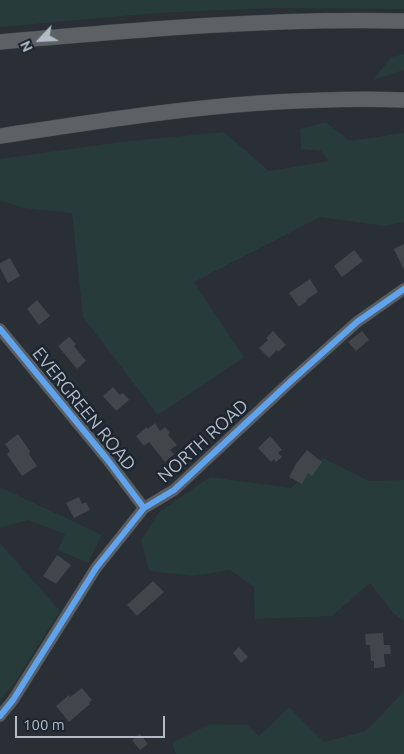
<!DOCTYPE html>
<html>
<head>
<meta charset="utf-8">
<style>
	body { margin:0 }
	#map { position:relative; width:404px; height:754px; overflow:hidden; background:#292f35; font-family:Ubuntu,sans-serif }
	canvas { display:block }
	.north { position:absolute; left:15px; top:15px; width:50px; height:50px; -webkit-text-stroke:4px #1d2630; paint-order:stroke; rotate:245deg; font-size:14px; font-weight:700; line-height:20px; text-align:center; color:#b3bcc6 }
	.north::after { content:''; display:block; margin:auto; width:18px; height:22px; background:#b3bcc6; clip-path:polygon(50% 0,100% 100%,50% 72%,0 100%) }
	.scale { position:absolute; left:15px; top:716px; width:150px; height:22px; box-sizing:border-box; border:2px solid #b3bcc6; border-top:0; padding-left:6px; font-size:15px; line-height:18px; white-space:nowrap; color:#b3bcc6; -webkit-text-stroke:4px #1d2630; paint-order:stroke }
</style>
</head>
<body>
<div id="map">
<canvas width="404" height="754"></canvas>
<div class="north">N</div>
<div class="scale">100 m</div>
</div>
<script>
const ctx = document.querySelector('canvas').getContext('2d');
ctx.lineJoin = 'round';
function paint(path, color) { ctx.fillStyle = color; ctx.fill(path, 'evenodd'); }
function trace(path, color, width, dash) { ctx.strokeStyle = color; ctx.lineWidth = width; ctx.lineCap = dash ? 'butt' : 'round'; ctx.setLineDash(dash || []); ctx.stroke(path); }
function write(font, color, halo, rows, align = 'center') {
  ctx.font = font + ' Ubuntu,sans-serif'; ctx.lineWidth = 5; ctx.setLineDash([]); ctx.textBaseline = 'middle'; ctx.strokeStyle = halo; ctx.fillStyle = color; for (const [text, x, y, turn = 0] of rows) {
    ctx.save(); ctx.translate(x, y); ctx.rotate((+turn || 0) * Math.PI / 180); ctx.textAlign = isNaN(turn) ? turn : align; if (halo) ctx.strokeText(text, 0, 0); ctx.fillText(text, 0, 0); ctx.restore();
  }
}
const green = new Path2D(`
	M0 0H404V9L270 8 156 13 0 27Z
	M404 54V70L373 80 391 57Z
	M326 122 349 141 404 133V222L385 226 320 217 194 282 244 357 158 415 83 317 72 213 24 208 0 200V159L121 142 224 132 269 171 329 161 321 151 301 149 300 129Z
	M323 458 369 481 404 480V621L394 614 370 583 332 616 255 619 254 587 230 570 194 576 149 571 141 540 159 512 210 477 291 488Z
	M0 487 102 535 88 563 58 550 65 534 28 520 0 528Z
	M0 543 60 611 15 682 0 700Z
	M404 691V754H176L172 743 210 724 247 725 259 736 289 707 324 742 366 731Z`);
const building = new Path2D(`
	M404 244V270L394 249Z
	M354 250 363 261 342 277 334 266Z
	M10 258 20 276 8 283 0 268V263Z
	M310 279 318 292 306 300 307 301 299 307 289 293Z
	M37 300 50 316 39 325 27 309Z
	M273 331 286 345 278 352 277 350 269 358 259 348 268 340 266 338Z
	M362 331 369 340 356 351 348 342Z
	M69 337 76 344 74 346 86 361 77 369 58 346Z
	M113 387 120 395 123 393 129 400 116 411 103 396Z
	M155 423 160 431 165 427 170 433 168 435 177 445 170 450 174 454 165 462 149 442 144 446 136 436 147 427 148 429Z
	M18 434 30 451 29 454 37 466 22 476 7 454 10 451 5 444Z
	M270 436 282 450 278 453 282 457 276 462 274 459 271 462 258 448Z
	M307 450 322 462 312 476 308 473 302 484 289 477 296 464Z
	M79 497 82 504 86 502 90 510 74 518 66 503Z
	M57 555 71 565 56 584 43 576Z
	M153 581 164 592 137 616 127 605Z
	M383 633 384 645H390L391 654H384L385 667 374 668V661H371L370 645H366L365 634Z
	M239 647 248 657 241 663 233 653Z
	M82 688 92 700 89 703 90 704 69 722 56 706 69 695 70 697Z
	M140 734 148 744 140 750 132 740Z`);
const minor = new Path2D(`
	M0 329 107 459 144 508
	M0 716 13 700 96 568 144 508 174 490 291 381 357 322 404 289`);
const highway = new Path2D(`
	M0 42C135 30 269 18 404 21
	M0 136C86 123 173 109 260 103 308 100 356 98 404 100`);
const cycleway = new Path2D(`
	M0 329 107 459 144 508
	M0 716 13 700 96 568 144 508 174 490 291 381 357 322 404 289`);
const streetNames = [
	["EVERGREEN ROAD",84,409,51],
	["NORTH ROAD",203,441,-42]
];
paint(green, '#273b3b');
paint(building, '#41464b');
trace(minor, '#474b50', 12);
trace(highway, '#464b51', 16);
trace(minor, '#595e64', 11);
trace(highway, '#5d6164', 15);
trace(cycleway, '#60a3ed', 6);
write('18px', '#b3bcc6', '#1d2630', streetNames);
</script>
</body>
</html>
